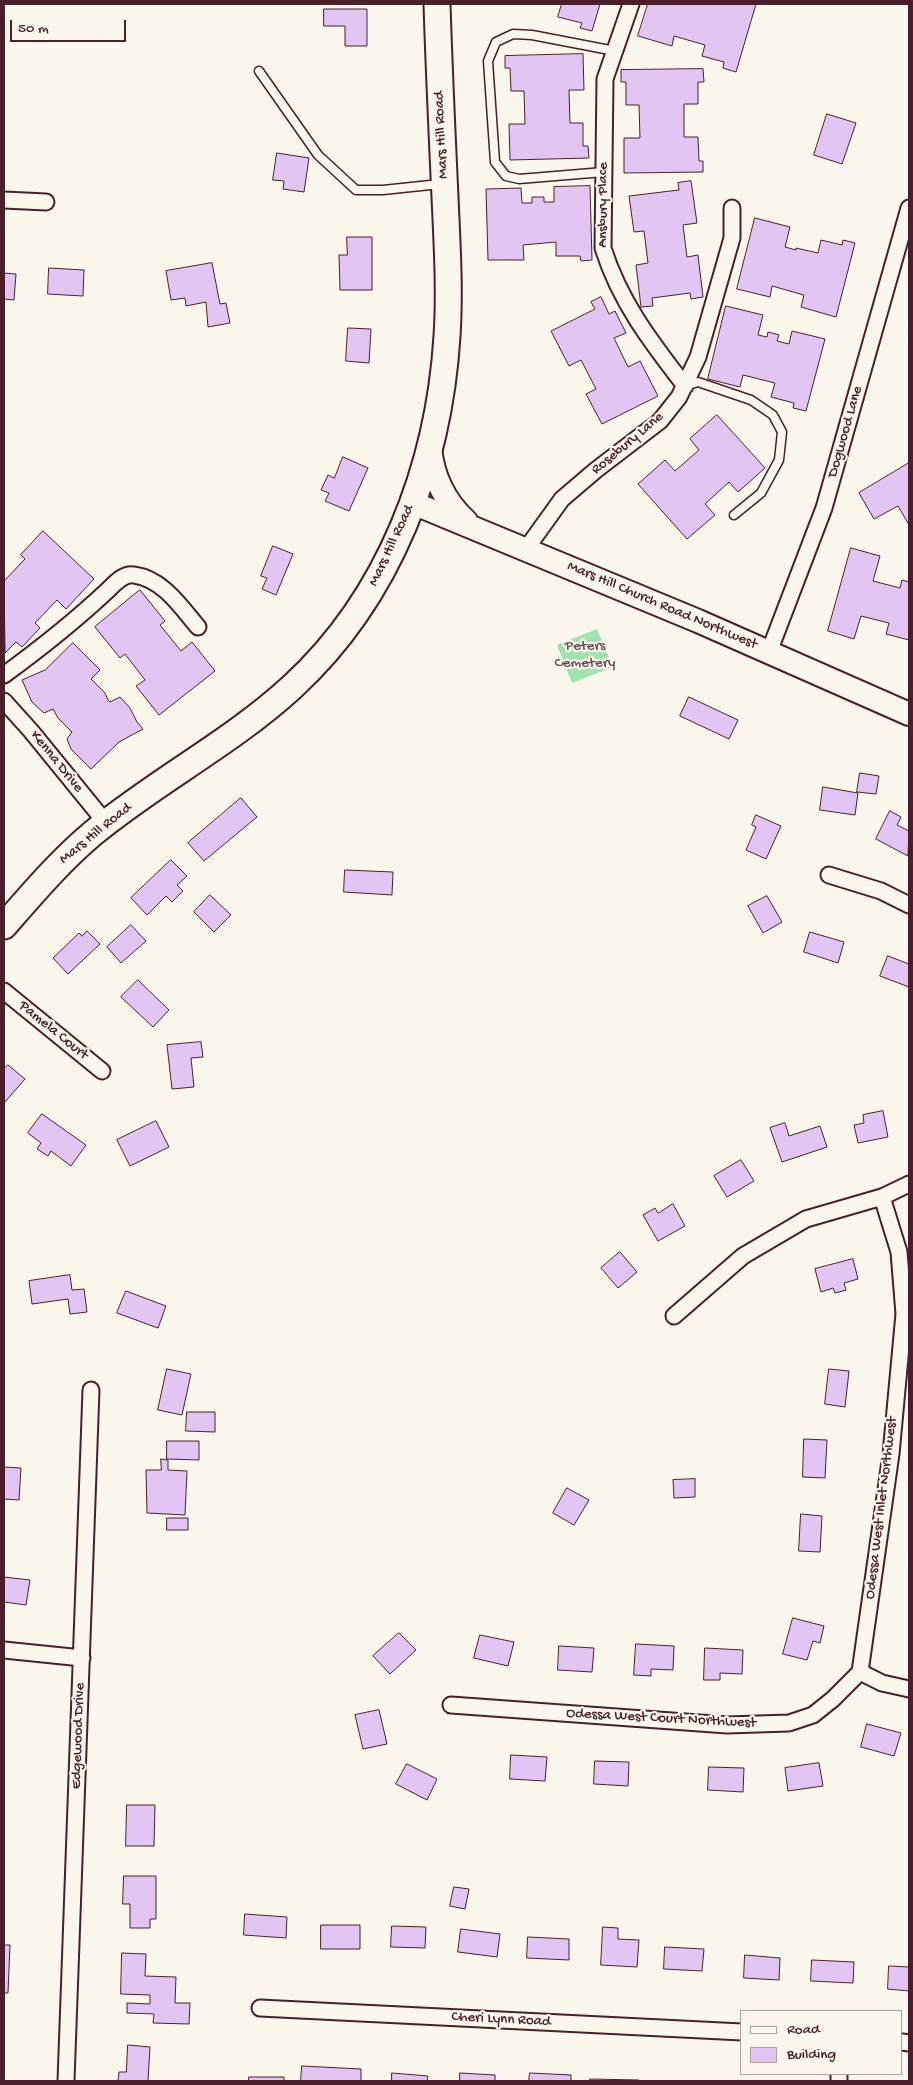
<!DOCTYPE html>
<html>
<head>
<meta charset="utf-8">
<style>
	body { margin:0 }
	#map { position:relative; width:913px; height:2085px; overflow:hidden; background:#fbf7ec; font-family:"Gochi Hand",sans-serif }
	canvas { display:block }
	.frame { position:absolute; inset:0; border:5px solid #4a1f2b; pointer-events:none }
	.legend { position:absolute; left:740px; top:2010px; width:162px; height:65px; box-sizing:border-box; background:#fbf7ec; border:1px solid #b4a19f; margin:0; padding:6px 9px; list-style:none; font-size:15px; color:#4a1f2b }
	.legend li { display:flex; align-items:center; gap:10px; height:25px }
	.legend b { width:25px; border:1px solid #b4a19f }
	.scale { position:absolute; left:10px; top:20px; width:116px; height:22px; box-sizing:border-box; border:2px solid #4a1f2b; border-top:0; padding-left:6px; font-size:15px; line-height:18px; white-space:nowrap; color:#4a1f2b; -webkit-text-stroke:4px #fbf7ec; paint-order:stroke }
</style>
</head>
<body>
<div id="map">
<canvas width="913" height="2085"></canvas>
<div class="frame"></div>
<ul class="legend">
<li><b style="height:6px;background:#fbf7ec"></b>Road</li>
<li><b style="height:14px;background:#e3c5f3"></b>Building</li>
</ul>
<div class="scale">50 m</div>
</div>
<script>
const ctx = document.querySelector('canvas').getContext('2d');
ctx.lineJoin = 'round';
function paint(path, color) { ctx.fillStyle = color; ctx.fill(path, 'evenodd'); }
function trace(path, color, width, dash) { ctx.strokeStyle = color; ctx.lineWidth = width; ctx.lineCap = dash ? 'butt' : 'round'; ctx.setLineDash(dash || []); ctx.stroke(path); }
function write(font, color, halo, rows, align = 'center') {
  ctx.font = font + ' "Gochi Hand",sans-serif'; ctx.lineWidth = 4.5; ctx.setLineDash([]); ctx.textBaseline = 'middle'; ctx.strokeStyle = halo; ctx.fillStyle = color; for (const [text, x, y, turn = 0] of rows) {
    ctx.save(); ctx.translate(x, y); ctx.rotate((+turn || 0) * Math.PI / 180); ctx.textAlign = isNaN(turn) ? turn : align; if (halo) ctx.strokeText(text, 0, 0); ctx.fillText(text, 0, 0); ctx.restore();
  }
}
const green = new Path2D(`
	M597 629 613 667 572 683 557 645Z`);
const building = new Path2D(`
	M562 4H600L592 31 580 28 582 23 558 17Z
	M648 4H756L736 72 723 68 724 62 702 56 705 45 674 36 672 46 638 36Z
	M324 9H367V46H345V26H324Z
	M583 54 584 90H569L570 123H583V146H588L589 158 510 160 509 124H525L524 91H511L510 68H505V56Z
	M703 69 704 82H698V104H684V137H698L699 161H703V172L624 173V138H640L639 105H626V82H621V70Z
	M827 114 856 123 842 164 814 155Z
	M277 153 309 158 304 192 283 189 284 181 273 180Z
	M691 181 697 223 683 225 687 257 698 255 703 297 691 299 690 293 652 298 653 306 641 307 636 265 648 263 644 231 634 232 629 196 679 190 678 183Z
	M590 186 592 260 581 261 580 256H556V242L523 245 524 260H488L486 189 521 188 522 203H532V197H544V202H554V187Z
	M755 218 790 227 785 247 796 250V248L818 253 821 240 842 245 843 240 855 243 836 317 801 307 804 295 772 286 770 297 737 289Z
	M347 237H372V290H340L339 255H347Z
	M212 263 220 304 226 303 230 323 208 327 206 302 186 306 185 298 171 300 166 271Z
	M49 268 84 270 83 296 48 294Z
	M4 273 16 274 14 300 4 299Z
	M601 297 609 314 615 311 626 333 614 338 628 367 640 361 658 396 602 424 586 394 596 389 581 360 569 366 551 331 595 309 591 302Z
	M726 306 763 315 758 335 767 337 768 332 779 335 777 341 789 344 792 331 825 339 806 411 793 408 794 403 771 397 775 383 743 375 740 387 708 379Z
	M348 328 371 329 369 363 346 361Z
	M717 415 765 468 738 492 729 482 705 504 715 515 687 539 638 484 665 460 675 471 699 450 690 439Z
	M343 457 368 468 349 511 325 501 329 493 321 490 328 475 334 478Z
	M909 463V525L898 506 874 519 859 493Z
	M43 531 94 579 66 609 57 600 35 623 40 628 22 647 16 642 5 653 4 581 25 559 21 555Z
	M273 546 293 554 276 595 262 589 267 578 261 576Z
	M851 548 880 556 873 581 900 588 902 580 909 582V640L886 634 889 623 861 616 854 639 828 631Z
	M140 590 165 621 160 625 181 651 192 642 215 671 159 715 136 686 145 680 125 654 120 658 95 627Z
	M73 643 100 670 91 679 105 693 108 700 110 702 120 697 130 708 137 722 143 729 119 742 91 769 71 749 67 739 72 732 58 718 53 709 44 713 32 702 22 680 45 670Z
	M689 697 738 720 729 739 680 716Z
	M860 773 879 776 876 794 857 792Z
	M823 787 858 793 855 815 820 810Z
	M241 798 257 817 204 861 188 843Z
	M890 811 901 817 897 825 909 831 908 856 876 839Z
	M756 815 781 826 766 859 746 850 756 827 752 825Z
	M171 860 187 876 177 885 183 891 172 902 166 896 147 915 131 898Z
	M345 870 393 872 392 895 344 892Z
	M210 895 231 915 214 932 194 912Z
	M767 896 782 922 763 933 748 906Z
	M131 925 146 941 121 963 107 947Z
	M87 931 100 944 68 974 53 958 79 933 82 936Z
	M810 932 844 942 838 963 804 952Z
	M888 956 909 964V987L880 976Z
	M138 980 169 1010 153 1027 121 997Z
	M201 1042 203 1057 191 1058 194 1087 172 1089 167 1045Z
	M8 1065 25 1079 4 1103V1069Z
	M883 1111 888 1137 858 1143 854 1125 864 1123 863 1115Z
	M42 1114 86 1145 71 1166 51 1151 48 1156 37 1149 41 1143 28 1133Z
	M156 1121 169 1147 130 1166 117 1140Z
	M785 1123 789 1136 820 1126 827 1147 782 1162 770 1128Z
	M741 1160 754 1181 727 1197 714 1176Z
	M673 1204 685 1226 658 1241 643 1215 655 1208 658 1213Z
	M620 1252 637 1272 618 1288 601 1268Z
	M853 1259 858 1279 844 1283 846 1290 835 1293 833 1288 821 1292 815 1269Z
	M70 1275 72 1290 84 1289 87 1312 70 1314 68 1299 32 1304 29 1281Z
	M126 1291 166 1306 158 1328 117 1313Z
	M167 1369 191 1374 182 1415 158 1410Z
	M829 1369 849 1371 845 1407 825 1404Z
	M187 1412H215V1432L186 1431Z
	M804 1439 827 1440 825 1478 803 1477Z
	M167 1441H199V1460L167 1459Z
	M161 1459 168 1460V1470L187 1471 185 1515 147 1513 146 1470H161Z
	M4 1467 21 1468 19 1500 4 1499Z
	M695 1479V1497L674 1498 673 1480Z
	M567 1488 589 1500 574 1525 553 1513Z
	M801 1514 822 1516 820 1552 799 1551Z
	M167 1518H188V1530H167Z
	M4 1577 30 1580 26 1605 4 1602Z
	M793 1618 824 1626 820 1643 813 1641 807 1660 783 1654Z
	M399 1633 416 1650 390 1674 373 1656Z
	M480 1635 514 1642 508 1666 474 1658Z
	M636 1644 674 1646 673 1670 651 1669V1676L634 1675Z
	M559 1646 594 1648 592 1672 558 1670Z
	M705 1648 743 1650 742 1674 720 1673V1680H704Z
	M379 1710 387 1744 363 1749 355 1715Z
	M867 1724 901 1733 894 1756 861 1747Z
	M511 1755 547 1757 545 1781 510 1779Z
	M595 1761 629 1762 628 1786 594 1784Z
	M819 1763 823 1786 788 1791 785 1768Z
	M407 1764 437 1779 427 1800 396 1784Z
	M709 1767 744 1768 743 1792 708 1790Z
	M127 1805H155L154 1846H126Z
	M124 1876H156V1919H150V1928H130V1904H123Z
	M454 1887 469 1889 465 1909 450 1906Z
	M245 1914 287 1917 286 1938 244 1935Z
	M321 1925H360V1949H321Z
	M392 1926 426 1927 425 1948 391 1947Z
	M603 1927 618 1928V1939L639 1940 637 1967 601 1965Z
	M461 1929 500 1934 497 1957 458 1952Z
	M528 1937 569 1939V1960L527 1958Z
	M4 1945H10L8 1993H4Z
	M665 1947 704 1949 702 1971 664 1969Z
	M122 1953 146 1954 145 1976 176 1977 175 2003H190L189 2024 153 2023 154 2014 127 2013V2003L150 2004V1995L121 1994Z
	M745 1955 780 1958 779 1980 744 1978Z
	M812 1960 854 1962 853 1983 811 1981Z
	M889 1966 909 1967V1991L888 1989Z
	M128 2045 150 2047 148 2081H118L119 2072H126Z
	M302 2066 361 2069V2081H301Z
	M392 2073 428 2076 427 2081H392Z
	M460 2073 495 2075V2081H460Z
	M530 2073 571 2075V2081H529Z
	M249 2077H284V2081H249Z
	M590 2079 639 2080V2081H590Z`);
const lane = new Path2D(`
	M259 71 318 155 356 190H383L440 184
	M604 172 519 179 506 176 495 162 488 61 496 42 513 34 532 35 615 51
	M685 386 698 382 751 400 773 415 782 432 779 460 761 493 734 515`);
const street = new Path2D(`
	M631 4 605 79 603 248C620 302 651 342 685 386
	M4 200 46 202
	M526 549 562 499 596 470 660 421 679 397 698 357 732 238V208
	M769 652 824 508 909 208
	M4 675C41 648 75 621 108 590 115 583 124 573 134 575 163 579 181 607 198 627
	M4 701 31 731 106 823
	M829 875 881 891 909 905
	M4 991 102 1071
	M674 1316 743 1256 806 1219 882 1197 909 1184
	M4 1650 82 1658
	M860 1672 891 1454 904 1314 899 1252 882 1197
	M860 1672 882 1683 909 1689
	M451 1705 727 1725 789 1723 813 1715 833 1699 860 1672
	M260 2008 742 2032
	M902 2042 909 2043
	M66 2081 91 1390
	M839 2081V2074`);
const secondary = new Path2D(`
	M430 448C433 477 444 501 466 521
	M413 503 698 621 909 714`);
const primary = new Path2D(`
	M4 926C32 894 59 862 92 834 156 781 231 743 292 687 390 597 439 466 447 336 450 290 447 243 445 197 442 133 439 68 437 4`);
const streetNames = [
	["Mars Hill Road",442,135,-93],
	["Ansbury Place",604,205,-90],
	["Dogwood Lane",846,432,-74],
	["Rosebury Lane",628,444,-40],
	["Mars Hill Road",392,546,-65],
	["Mars Hill Church Road Northwest",662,606,23],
	["Kenna Drive",56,762,51],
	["Mars Hill Road",96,834,-39],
	["Pamela Court",53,1031,39],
	["Odessa West Inlet Northwest",882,1508,-83],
	["Odessa West Court Northwest",661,1719,3],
	["Edgewood Drive",79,1736,-88],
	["Cheri Lynn Road",501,2020,3]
];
const parkNames = [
	["Peters",585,647],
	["Cemetery",585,664]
];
paint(green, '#a0e3ae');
paint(building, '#e3c5f3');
trace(building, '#4a1f2b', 1);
trace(lane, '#4a1f2b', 11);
trace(street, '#4a1f2b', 19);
trace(secondary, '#4a1f2b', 26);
trace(primary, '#4a1f2b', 29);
trace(lane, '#fbf7ec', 8);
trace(street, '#fbf7ec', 15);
trace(secondary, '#fbf7ec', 22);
trace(primary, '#fbf7ec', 25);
write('15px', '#4a1f2b', '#fbf7ec', streetNames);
write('15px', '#60504c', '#fbf7ec', parkNames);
</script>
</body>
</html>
